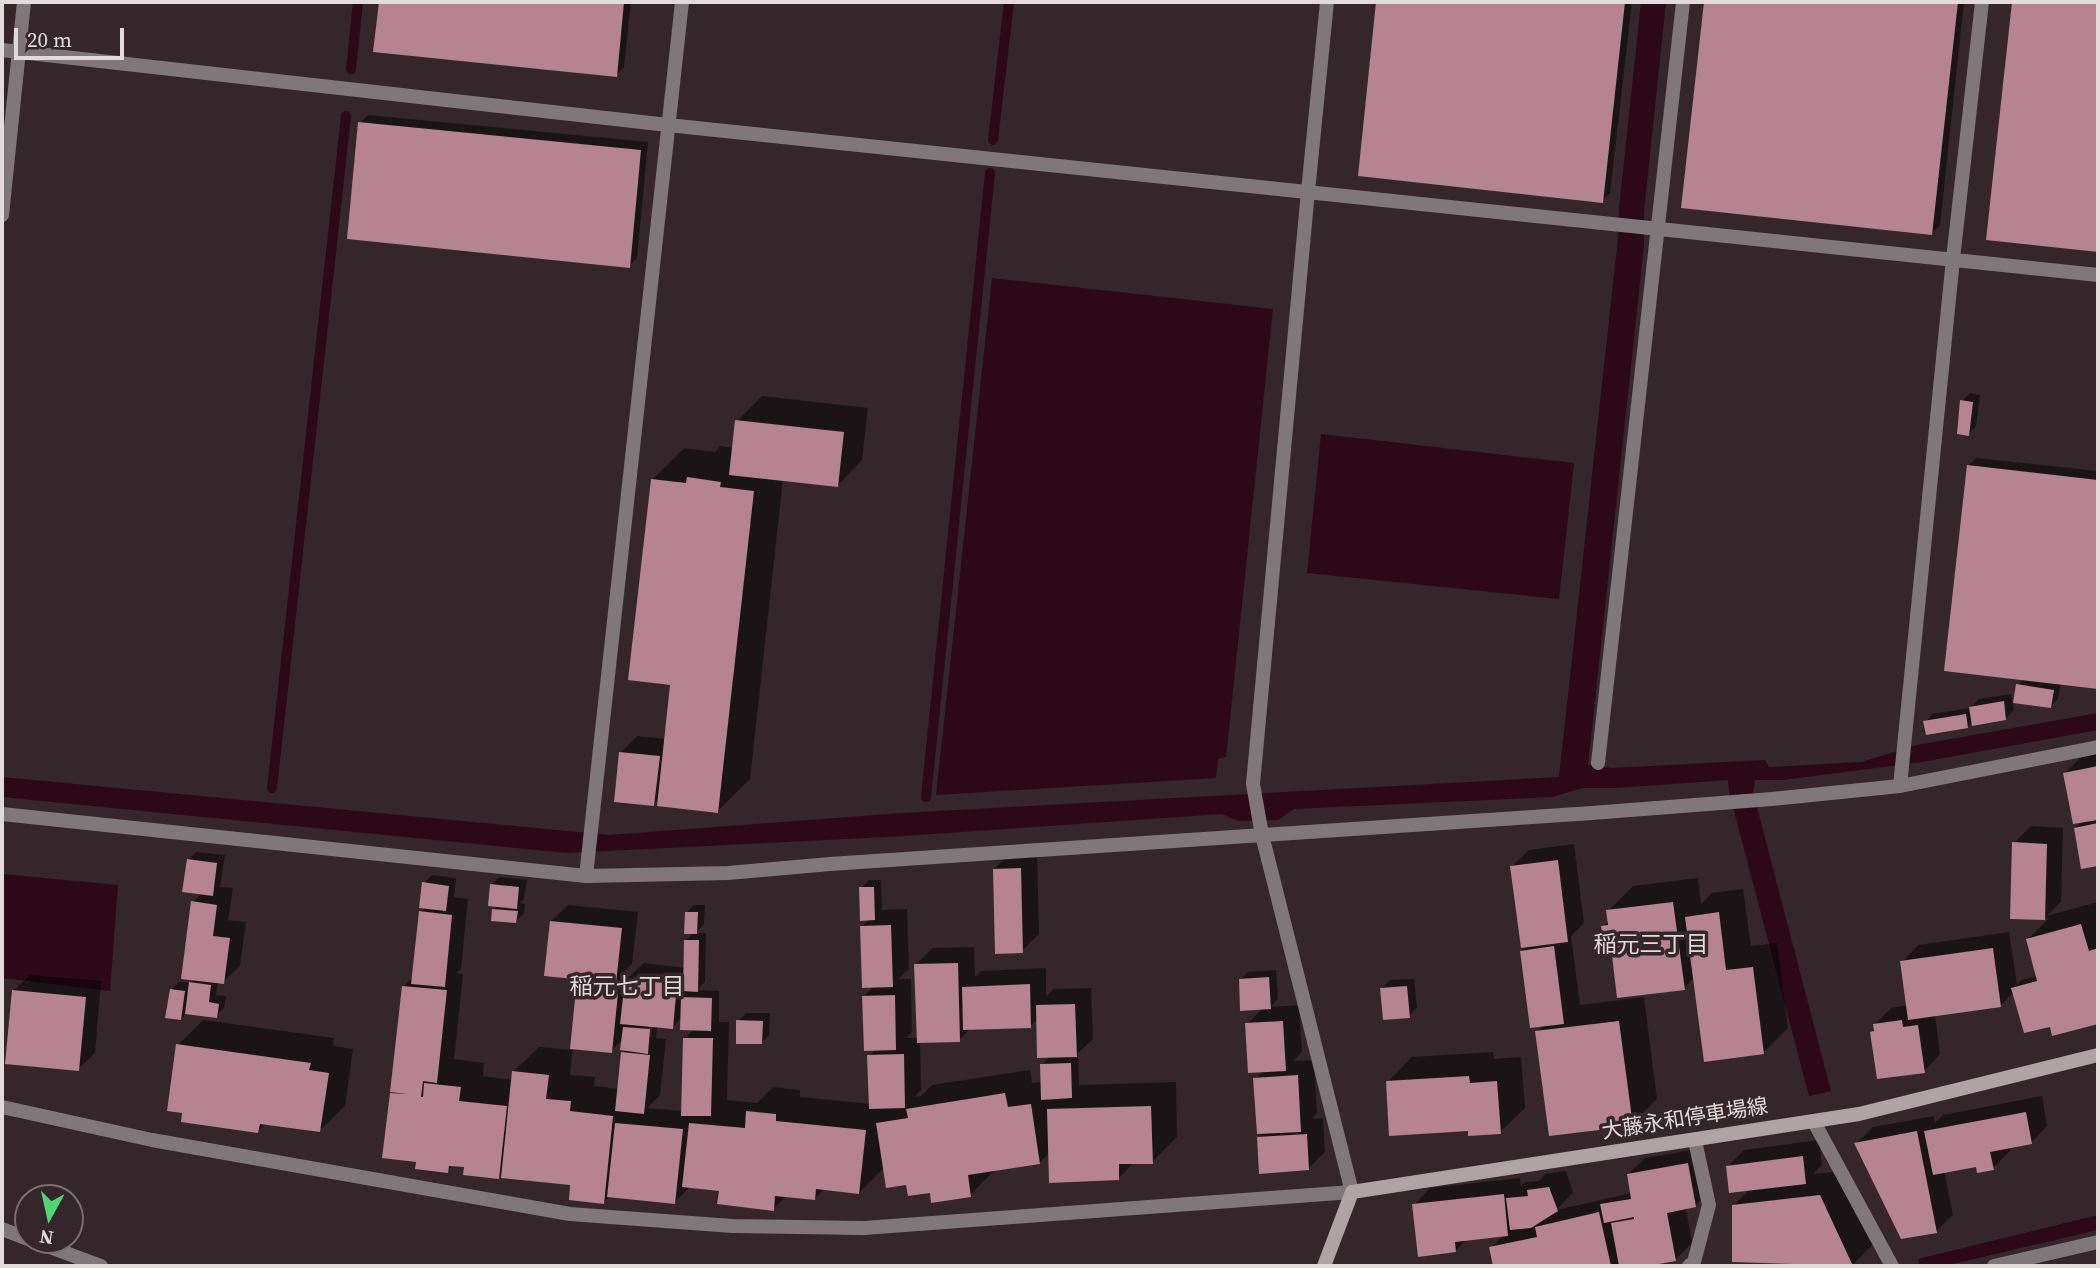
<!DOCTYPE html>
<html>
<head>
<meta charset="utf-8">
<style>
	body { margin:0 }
	#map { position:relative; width:2100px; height:1268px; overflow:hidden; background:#34262a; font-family:"Source Serif 4",serif }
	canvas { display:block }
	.frame { position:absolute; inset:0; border:4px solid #e3dadc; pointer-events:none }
	.north { position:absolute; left:14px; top:1184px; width:70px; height:70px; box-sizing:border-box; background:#34262a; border:2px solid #7a6e71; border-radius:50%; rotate:188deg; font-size:19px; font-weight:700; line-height:28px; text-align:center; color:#e3dadc }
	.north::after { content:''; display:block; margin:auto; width:24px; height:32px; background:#51d673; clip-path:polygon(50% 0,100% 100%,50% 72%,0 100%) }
	.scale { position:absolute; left:14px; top:28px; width:110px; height:32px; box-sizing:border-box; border:4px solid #e3dadc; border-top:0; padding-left:9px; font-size:21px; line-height:24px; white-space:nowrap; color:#e3dadc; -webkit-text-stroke:5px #34262a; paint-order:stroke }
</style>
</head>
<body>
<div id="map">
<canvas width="2100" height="1268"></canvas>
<div class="frame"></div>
<div class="north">N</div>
<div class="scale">20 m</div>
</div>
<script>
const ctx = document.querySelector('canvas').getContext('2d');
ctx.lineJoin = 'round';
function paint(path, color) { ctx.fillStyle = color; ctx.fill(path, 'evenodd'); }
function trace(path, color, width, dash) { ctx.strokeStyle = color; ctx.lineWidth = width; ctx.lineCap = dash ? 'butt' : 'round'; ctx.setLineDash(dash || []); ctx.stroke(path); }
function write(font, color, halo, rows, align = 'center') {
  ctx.font = font + ' "Source Serif 4","Noto Sans JP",serif'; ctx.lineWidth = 7; ctx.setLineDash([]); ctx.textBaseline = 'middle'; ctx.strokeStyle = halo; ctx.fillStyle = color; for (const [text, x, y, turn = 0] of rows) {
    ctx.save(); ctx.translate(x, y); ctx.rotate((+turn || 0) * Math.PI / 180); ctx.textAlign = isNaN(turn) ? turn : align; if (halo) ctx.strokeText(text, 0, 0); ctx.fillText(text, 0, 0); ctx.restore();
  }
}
const water = new Path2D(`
	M1641 2H1666L1644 212V245L1588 765 1612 768 1765 760 1769 767 1861 762 1917 745 2098 713V730L1922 762 1783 780H1755L1753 792 1831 1091 1809 1096 1729 792 1728 780 1616 788H1583L1552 797 1294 809 1278 820 1238 821 1222 814 904 836 567 853 2 797V777L609 835 902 813 1559 777 1618 238 1619 208Z
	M992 278 1273 309 1226 757 1218 759 1216 778 936 795Z
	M1321 434 1574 463 1559 599 1307 573Z
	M2 874 118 885 110 991 2 978Z
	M2098 1215V1230L1944 1266H1919L1918 1259Z`);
const shadow = new Path2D(`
	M380 2H631L624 67 616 75 375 50Z
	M1378 2H1632L1610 193 1602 201 1359 174Z
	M1705 2H1964L1940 225 1932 233 1683 206Z
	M2014 2H2098V251L1988 238Z
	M368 115 648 142 637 258 629 266 360 123Z
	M1970 393 1980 395 1976 426 1969 434 1962 401Z
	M762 396 868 408 862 460 838 485 783 479 750 779 718 811 659 799 653 804 621 752 638 736 666 739 672 684 652 480 684 448 715 452 720 446 734 448 737 421Z
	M1976 458 2098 471V687L2061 683 2058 699 2050 707 2018 685 2024 679 1968 466Z
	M2011 694 2014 710 2006 718 1973 721 1968 727 1925 722 1933 714 1970 708 1979 699Z
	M2098 747V864L2083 867 2075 828 2083 821 2065 773 2089 749Z
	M2031 826 2063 828 2061 902 2046 916 2098 902V1022L2054 1034 2051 1023 2014 992 2001 1005 1935 1014 1940 1054 1924 1071 1872 1032 1875 1029V1024L1891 1008 1908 1005 1902 962 1918 945 2009 932 2017 985 2021 980 2038 976 2028 939 2049 918 2012 917 2014 843Z
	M1574 844 1584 923 1571 936 1580 1005 1644 997 1657 1099 1632 1124 1537 1032 1544 1025 1522 951 1528 945 1512 866 1529 850Z
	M196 852 225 855 220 887 233 888 228 920 246 922 240 966 223 982H218L216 995 226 996 224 1008 216 1016 187 1012 181 1019 171 990 179 982 190 983 195 979 193 902 202 893 188 860Z
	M1037 852 1039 934 1022 951 994 869 1011 853Z
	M432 875 456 878 454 897 468 899 461 969 456 973 463 974 454 1059 484 1063 483 1076 513 1080 514 1071 539 1047 572 1050 578 990 589 978 551 921 568 905 638 912 632 964 621 975 630 976 644 963 685 968V941L694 932 686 913 694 905H705L704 924 696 933H706L705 982 697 990 719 991V1022H729L727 1100 757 1103 773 1087 800 1090V1097L871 1104 869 1056 876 1049 864 996 874 986 862 926 870 919 861 888 869 880H881L882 910 907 909 909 969 898 979H911L912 1032 906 1038H918L916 964 933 948 974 947 975 977 981 971 1046 968V996L1054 989 1091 988 1093 1039 1078 1053 1079 1085 1176 1082 1177 1137 1152 1162H1134L1118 1179 1050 1152 1039 1163 996 1169 970 1195 931 1191 908 1183 885 1167 859 1193 824 1189 814 1199 786 1196 773 1209 721 1189 691 1186 675 1202 610 1196 604 1202 572 1184 504 1172 499 1177 466 1166 454 1164 447 1171 418 1160 391 1094 394 1091 403 987 414 976 421 912 426 907 424 883ZM682 1017 694 1029 685 1038 683 1111 647 1108 660 1095 666 1039 656 1038 657 1026 672 1028ZM1038 1019 1050 1056 1042 1065 1043 1082 1032 1083 1030 1070 932 1085 921 1096 914 1097 921 1090 920 1041 959 1040 971 1028 1030 1026ZM650 1020 653 1021 651 1037H648ZM623 1039 626 1049 623 1053 619 1089 594 1086 595 1077 570 1075 573 1047 611 1051Z
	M499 877 527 880 524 899 520 903 525 904 524 913 516 921 494 910 498 905 491 885Z
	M1698 878 1701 904 1712 893 1743 889 1751 946 1777 943 1788 1028 1763 1053 1695 977 1684 988 1613 945 1603 927 1609 920 1608 911 1633 886Z
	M1276 970 1278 999 1271 1007 1299 1005 1302 1052 1293 1061 1314 1060 1317 1113 1312 1119 1323 1118 1325 1152 1308 1169 1259 1137 1264 1132 1255 1079 1264 1070 1247 1024 1263 1008 1240 980 1248 972Z
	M30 975 101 981 95 1053 78 1069 13 991Z
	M1414 979 1417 1008 1409 1016 1382 988 1390 980Z
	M746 1013H770L769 1035 761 1043 738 1021Z
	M203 1020 334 1038 333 1046 353 1049 345 1106 320 1130 266 1123 258 1131 178 1045Z
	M1493 1052 1494 1059 1521 1057 1525 1108 1500 1132 1469 1129 1388 1082 1412 1057Z
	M2042 1096 2047 1126 2031 1143 2009 1147 2010 1151 1993 1168 1978 1165 1944 1171 1953 1215 1936 1231 1856 1144 1873 1127 1934 1116 1935 1123 1943 1115Z
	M1819 1140 1822 1165 1813 1174 1845 1171 1877 1240 1853 1265 1734 1260V1205L1750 1189 1728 1166 1744 1150Z
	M1704 1148 1711 1189 1695 1206 1686 1208 1692 1243 1675 1260 1637 1266H1495L1491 1248 1504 1235 1467 1239 1455 1251 1414 1205 1430 1188 1520 1178 1521 1186 1525 1182 1539 1181 1545 1174 1566 1171 1573 1193 1556 1210 1632 1193 1628 1174 1645 1158Z`);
const stream = new Path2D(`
	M351 69 358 2
	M993 140 1009 2
	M272 788 346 116
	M926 797 990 173`);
const building = new Path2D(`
	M379 2H624L617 77 373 52Z
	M1376 2H1625L1603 203 1358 176Z
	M1704 2H1958L1932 235 1681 208Z
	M2012 2H2098V252L1986 240Z
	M358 122 641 150 630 268 347 239Z
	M1960 400 1973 402 1969 436 1957 434Z
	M735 420 844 432 838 487 729 475Z
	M1967 465 2098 480V689L1944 671Z
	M687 477 721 482 720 487 754 491 718 813 657 806 670 685 628 680 651 479 686 483Z
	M2016 684 2054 690 2051 708 2013 703Z
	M2004 701 2006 720 1972 726 1969 707Z
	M1966 714 1968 728 1926 735 1923 721Z
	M619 752 660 756 654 806 614 802Z
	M2098 766V820L2073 824 2063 773Z
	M2098 823V866L2081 869 2074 828Z
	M2012 842 2047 844 2045 920 2010 919Z
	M187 859 217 863 213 896 182 892Z
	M1558 860 1568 942 1521 948 1510 866Z
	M1021 868 1023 953 995 954 993 869Z
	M422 882 449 886 446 911 419 908Z
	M490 884 519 887 517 909 488 906Z
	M859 887H874L875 920 860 921Z
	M191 901 217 905 213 936 230 938 224 984 181 979Z
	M1673 902 1685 990 1617 998 1611 947 1604 948 1601 926 1608 925 1606 910Z
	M492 909 518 911 516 923 491 921Z
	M419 911 452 915 445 987 411 984Z
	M685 912H698L697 934H684Z
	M1719 912 1726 970 1753 967 1764 1054 1704 1062 1685 917Z
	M550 921 622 928 616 983 544 976Z
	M2081 924 2089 951 2098 948V1024L2052 1036 2050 1027 2024 1033 2011 988 2037 981 2026 939Z
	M891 925 893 987 862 988 860 926Z
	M684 940H699L698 992 683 991Z
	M1554 946 1564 1024 1530 1028 1520 951Z
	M1993 948 2001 1007 1908 1020 1900 961Z
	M958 963 960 1042 917 1043 914 964Z
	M1269 977 1271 1009 1240 1011 1239 979Z
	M625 979 677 984 673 1029 620 1024Z
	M189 982 211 985 209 1002 219 1004 217 1018 185 1014Z
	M1030 984 1031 1028 963 1030 962 987Z
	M402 986 447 990 437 1083 423 1081 421 1097H423L424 1083 461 1087 459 1101 507 1106 499 1179 463 1175 464 1167 449 1166 448 1173 415 1169 416 1162 382 1158 390 1093 407 1094 390 1092Z
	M1407 986 1410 1018 1383 1020 1380 988Z
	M170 989 185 991 181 1020 165 1018Z
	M576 989 618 993 612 1053 570 1049Z
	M12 990 86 997 79 1071 5 1064Z
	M895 995 896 1050 864 1051 862 996Z
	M681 997 712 998 711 1031 680 1030Z
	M1075 1004 1077 1057 1037 1058 1036 1005Z
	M736 1020 763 1021 762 1044H736Z
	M1902 1020 1903 1027 1918 1025 1925 1073 1877 1079 1870 1032 1874 1031 1873 1024Z
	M1283 1021 1286 1071 1248 1073 1245 1023Z
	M1619 1021 1633 1126 1549 1136 1535 1031Z
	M623 1027 650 1029 648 1054 620 1050Z
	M683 1038H713L711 1116H681Z
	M176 1044 311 1063 309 1070 329 1073 320 1132 260 1124 258 1133 181 1122 182 1113 167 1111Z
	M621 1052 650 1055 644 1114 615 1111Z
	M904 1054 905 1108 869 1109 867 1055Z
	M1071 1063 1072 1098 1041 1100 1040 1064Z
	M512 1071 549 1075 546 1099 571 1101 570 1111 613 1116 604 1204 569 1200 570 1185 501 1178Z
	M1298 1075 1301 1132 1257 1134 1253 1078Z
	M1469 1076 1470 1083 1497 1081 1501 1134 1468 1136V1131L1389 1136 1386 1081Z
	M1005 1093 1008 1107 1031 1104 1040 1164 968 1175 971 1197 931 1203 930 1193 908 1196 906 1185 886 1188 876 1123 908 1118 906 1109Z
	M1151 1106 1153 1164H1119V1180L1049 1183 1047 1109Z
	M746 1111 776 1114V1121L866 1130 859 1194 816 1189 815 1200 775 1196 774 1211 717 1204 719 1191 682 1187 689 1123 745 1128Z
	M2026 1112 2032 1144 1990 1152 1994 1170 1977 1173 1976 1167 1933 1175 1924 1131Z
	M615 1123 683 1129 675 1204 607 1197Z
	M1917 1131 1937 1233 1901 1239 1854 1143Z
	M1307 1134 1309 1170 1259 1174 1257 1137Z
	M1803 1156 1806 1184 1729 1193 1726 1166Z
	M1688 1163 1696 1207 1667 1213 1676 1261 1647 1266H1619L1611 1223 1634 1219V1217L1604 1223 1600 1204 1631 1199 1627 1174Z
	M1549 1187 1558 1211 1531 1228 1510 1230 1506 1198 1528 1196 1527 1190Z
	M1504 1194 1508 1236 1455 1242 1456 1252 1418 1257 1412 1204Z
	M1820 1195 1853 1266 1732 1262V1205Z
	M1599 1212 1611 1266H1493L1489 1247 1537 1237 1535 1227Z`);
const minor = new Path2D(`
	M2 50 668 125 2098 275
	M2 215 24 2
	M1598 763 1683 2
	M1900 786 1953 259 1982 2
	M2 814 586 876 728 873 830 864 1592 813 1772 799 1900 786 2098 747
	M586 876 682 2
	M2 1107 152 1140 570 1214 732 1226 864 1228 1352 1192
	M1814 1122 1892 1266
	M2 1229 28 1239
	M31 1240 101 1266
	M1689 1266 1694 1262 1709 1205 1695 1141
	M1994 1266 2098 1242`);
const tertiary = new Path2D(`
	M1327 2 1308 191 1253 784 1262 835 1352 1192`);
const secondary = new Path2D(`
	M1324 1266 1352 1192 1859 1114 2098 1055`);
const streetNames = [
	["大藤永和停車場線",1685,1120,-9]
];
const neighbourhoodNames = [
	["稲元三丁目",1651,946],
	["稲元七丁目",627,988]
];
paint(water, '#2d0817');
paint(shadow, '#0007');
trace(stream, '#2d0817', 10);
paint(building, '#b58392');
trace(minor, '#7f7779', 14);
trace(tertiary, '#7f7779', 14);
trace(secondary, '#afa3a6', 14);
write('21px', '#e3dadc', '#34262a', streetNames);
write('23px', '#e3dadc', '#34262a', neighbourhoodNames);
</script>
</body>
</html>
